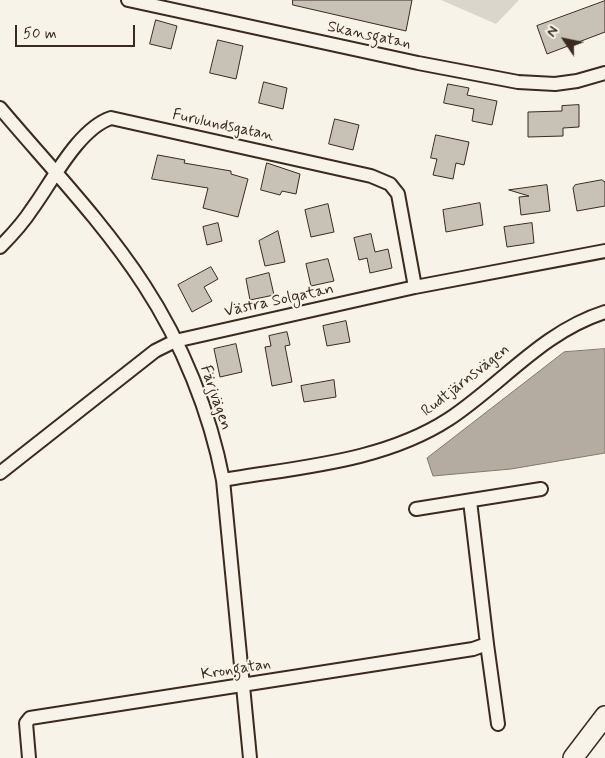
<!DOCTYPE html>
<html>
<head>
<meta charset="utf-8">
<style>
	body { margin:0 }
	#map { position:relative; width:605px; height:758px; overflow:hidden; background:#f7f3e8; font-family:Mynerve,sans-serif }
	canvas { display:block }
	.north { position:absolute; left:540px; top:15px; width:50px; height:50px; -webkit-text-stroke:4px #f7f3e8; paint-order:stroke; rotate:304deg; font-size:14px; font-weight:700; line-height:20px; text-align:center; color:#3b2a1e }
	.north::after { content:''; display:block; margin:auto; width:18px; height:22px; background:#3b2a1e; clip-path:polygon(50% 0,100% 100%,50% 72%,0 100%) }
	.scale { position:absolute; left:15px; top:25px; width:120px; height:22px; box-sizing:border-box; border:2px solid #3b2a1e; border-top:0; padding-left:6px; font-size:15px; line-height:18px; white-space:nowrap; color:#3b2a1e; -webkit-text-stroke:4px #f7f3e8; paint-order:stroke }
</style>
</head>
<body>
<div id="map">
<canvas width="605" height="758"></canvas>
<div class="north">N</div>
<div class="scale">50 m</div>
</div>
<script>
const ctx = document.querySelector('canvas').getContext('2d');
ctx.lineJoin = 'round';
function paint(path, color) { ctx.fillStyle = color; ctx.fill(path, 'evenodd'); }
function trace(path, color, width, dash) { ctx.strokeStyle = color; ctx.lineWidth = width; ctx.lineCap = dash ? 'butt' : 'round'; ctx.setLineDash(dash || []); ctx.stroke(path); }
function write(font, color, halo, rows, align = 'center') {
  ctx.font = font + ' Mynerve,sans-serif'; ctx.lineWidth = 4; ctx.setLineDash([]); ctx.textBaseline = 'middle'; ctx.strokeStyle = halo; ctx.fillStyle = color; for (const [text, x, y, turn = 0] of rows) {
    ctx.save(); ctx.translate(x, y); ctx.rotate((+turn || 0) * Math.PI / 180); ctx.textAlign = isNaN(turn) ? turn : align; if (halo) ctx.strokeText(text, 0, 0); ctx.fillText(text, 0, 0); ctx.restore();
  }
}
const green = new Path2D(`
	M441 0H519L496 24Z`);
const water = new Path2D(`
	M605 349V453L511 469 433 476 427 458 564 352Z`);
const building = new Path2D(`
	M293 0H412L406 31 293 5Z
	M605 1V32L547 54 537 26Z
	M156 20 177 26 171 49 150 44Z
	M218 40 243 46 236 79 210 73Z
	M264 82 287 88 283 109 259 103Z
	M448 84 469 88 467 95 497 101 492 125 472 121 474 109 444 103Z
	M579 105V127L563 128V136L528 137V112L562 111V106Z
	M335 119 359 125 353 150 329 144Z
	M436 135 469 142 464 165 456 163 453 179 433 175 437 159 431 158Z
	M158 155 185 160 184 163 231 171V174L248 179 238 217 203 208 208 188 152 179Z
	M267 163 300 174 296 194 282 191 280 195 261 190Z
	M602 180 605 182V206L577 211 573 188 575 185Z
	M547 185 550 211 521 215 519 197 529 196 509 190Z
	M480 203 483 225 446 232 443 210Z
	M328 204 334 232 311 237 305 210Z
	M218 223 222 241 207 245 203 227Z
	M532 223 534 243 507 247 504 227Z
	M278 231 285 262 265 266 259 241Z
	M371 234 375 252 388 249 392 268 370 273 367 258 359 260 354 238Z
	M328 259 334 281 311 286 306 264Z
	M211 267 218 279 204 287 212 301 192 312 178 285Z
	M269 273 274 295 250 300 246 279Z
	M346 321 350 342 327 346 323 326Z
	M287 332 290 345 285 346 292 382 272 386 265 347 271 346 269 336Z
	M236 344 242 372 220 377 214 349Z
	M334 380 336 397 304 402 301 386Z`);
const street = new Path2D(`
	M128 0 418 63 518 82 555 84 577 81 605 73
	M0 108C49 166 103 222 144 285 182 343 210 412 223 480L250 758
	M0 247C12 235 23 223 32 209 52 182 78 129 111 118L371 176 390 184 398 194 415 287
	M0 473 155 351 175 341 415 287 605 251
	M223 480C298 467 383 462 449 419 502 384 542 332 605 312
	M416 509 541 489
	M487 644 498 724
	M29 758 26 723 30 718 473 649 487 644 470 501`);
const secondary = new Path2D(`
	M573 758 605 716`);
const streetNames = [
	["Skansgatan",369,36,12],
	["Furulundsgatan",223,126,12],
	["Västra Solgatan",279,301,-12],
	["Rudtjärnsvägen",466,381,-38],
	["Färjvägen",215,398,71],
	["Krongatan",236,670,-9]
];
paint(green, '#dbd6cb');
paint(water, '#b4aca0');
trace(water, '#84786c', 1);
paint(building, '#c8c1b6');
trace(building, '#3b2a1e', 1);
trace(street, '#3b2a1e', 16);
trace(secondary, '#3b2a1e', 22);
trace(street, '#f7f3e8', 12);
trace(secondary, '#f7f3e8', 19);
write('16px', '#3b2a1e', '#f7f3e8', streetNames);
</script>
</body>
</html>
